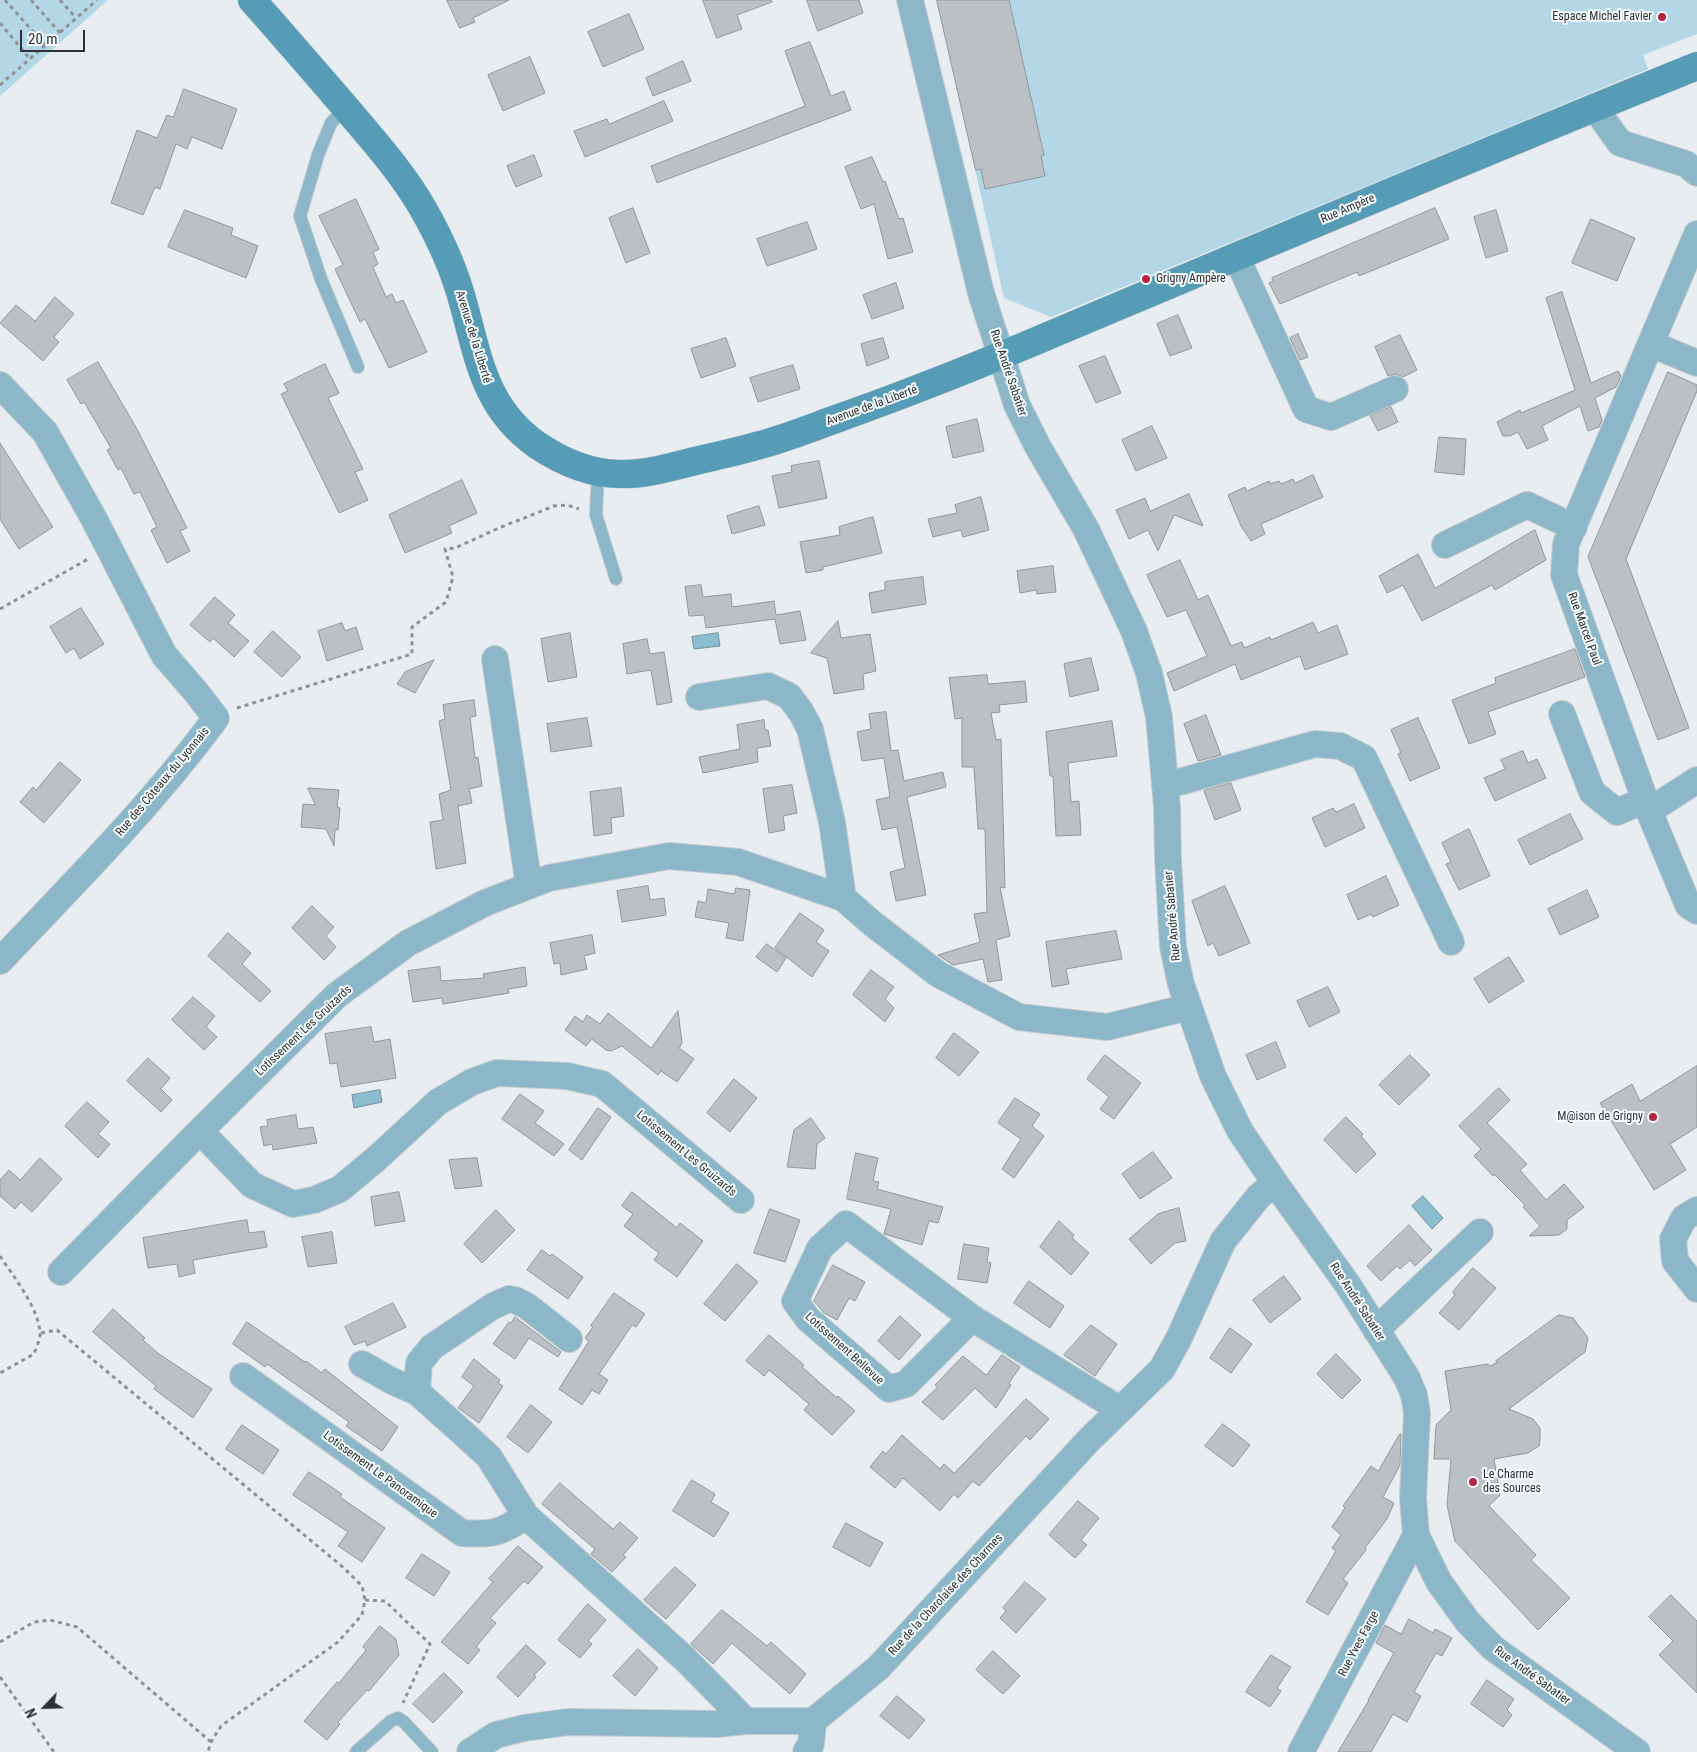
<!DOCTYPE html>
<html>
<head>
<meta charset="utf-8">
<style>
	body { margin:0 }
	#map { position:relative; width:1697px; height:1752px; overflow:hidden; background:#e7edf0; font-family:"Roboto Condensed",sans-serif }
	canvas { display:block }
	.north { position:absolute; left:20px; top:1682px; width:50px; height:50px; -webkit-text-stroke:4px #f4fbfd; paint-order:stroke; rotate:246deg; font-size:14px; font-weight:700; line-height:20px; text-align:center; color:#2e3031 }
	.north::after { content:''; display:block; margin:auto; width:18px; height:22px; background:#2e3031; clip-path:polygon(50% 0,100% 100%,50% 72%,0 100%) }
	.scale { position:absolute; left:20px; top:30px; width:65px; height:22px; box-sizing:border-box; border:2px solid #2e3031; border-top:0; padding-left:6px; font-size:15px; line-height:18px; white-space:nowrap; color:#2e3031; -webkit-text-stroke:4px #f4fbfd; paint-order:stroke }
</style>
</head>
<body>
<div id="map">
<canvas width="1697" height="1752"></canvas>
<div class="north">N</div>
<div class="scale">20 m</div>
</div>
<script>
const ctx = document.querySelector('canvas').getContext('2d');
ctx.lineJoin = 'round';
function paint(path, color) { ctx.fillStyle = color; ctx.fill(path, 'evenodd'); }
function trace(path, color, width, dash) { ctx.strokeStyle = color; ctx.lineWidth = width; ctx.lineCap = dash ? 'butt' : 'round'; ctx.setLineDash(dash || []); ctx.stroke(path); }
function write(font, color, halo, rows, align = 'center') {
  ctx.font = font + ' "Roboto Condensed",sans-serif'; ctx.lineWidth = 4; ctx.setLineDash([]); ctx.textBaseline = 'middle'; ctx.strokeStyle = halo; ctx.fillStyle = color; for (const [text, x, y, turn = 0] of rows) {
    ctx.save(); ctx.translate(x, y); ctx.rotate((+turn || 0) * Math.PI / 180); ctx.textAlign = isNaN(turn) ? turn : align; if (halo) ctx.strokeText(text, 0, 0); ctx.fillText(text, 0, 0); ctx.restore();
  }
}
const green = new Path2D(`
	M0 0H108L0 96Z
	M937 0H1697V34L1643 55 1648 69 1051 317 1004 298Z`);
const water = new Path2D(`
	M718 633 720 646 694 649 692 637Z
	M380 1090 382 1102 354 1108 352 1095Z
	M1423 1196 1443 1218 1432 1229 1412 1206Z`);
const building = new Path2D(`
	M447 0H509L473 18 475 22 460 28Z
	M703 0H771L772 2 737 15 742 29 717 38Z
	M807 0H859L863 13 818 31Z
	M937 0H1009L1044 155 1041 156 1045 176 985 189 981 169 976 170Z
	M629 14 644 49 603 67 588 32Z
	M810 42 831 96 844 91 851 110 657 183 651 166 805 106 785 51Z
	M530 57 545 93 503 111 488 75Z
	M683 61 691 81 653 96 646 78Z
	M184 89 237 109 222 149 192 137 187 149 176 144 160 189 155 187 143 215 111 203 137 130 157 138 167 115 173 117Z
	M664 101 673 121 585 157 574 131 607 119 609 124Z
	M534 155 542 176 516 187 507 166Z
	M872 157 883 182 885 181 899 219 903 218 913 252 888 259 874 204 861 209 845 167Z
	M356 199 379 249 373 252 378 264 373 267 386 297 392 294 396 303 403 300 427 352 389 368 365 319 360 322 335 269 343 265 319 216Z
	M633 208 650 253 626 263 609 218Z
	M1435 208 1449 239 1359 276 1357 272 1280 304 1269 283 1273 281 1272 278Z
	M185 210 233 228 231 235 258 246 246 278 168 247Z
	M1496 210 1508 251 1486 258 1474 217Z
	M1591 219 1635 238 1617 281 1572 263Z
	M807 222 817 249 767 266 757 239Z
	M896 283 904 308 872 319 863 295Z
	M1562 292 1591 383 1618 371 1621 376 1616 387 1595 398 1602 420 1599 427 1588 431 1580 406 1542 426 1548 440 1527 449 1518 432 1510 436H1503L1497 422 1520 410 1521 413 1575 390 1546 298Z
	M55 297 74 314 54 337 59 342 43 361 0 323 16 305 35 321Z
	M1178 315 1192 348 1170 356 1157 324Z
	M1298 334 1308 357 1300 360 1290 338Z
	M1400 335 1417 370 1403 377 1396 374 1388 376 1375 347Z
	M726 338 736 366 701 378 691 349Z
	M883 338 889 358 867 366 861 344Z
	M1105 356 1121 393 1096 403 1079 366Z
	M98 362 137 429 187 528 180 531 190 551 167 563 151 530 157 527 140 492 134 494 121 468 118 470 107 450 111 448 84 402 81 404 67 380Z
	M325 364 339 393 328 398 363 469 355 472 368 500 339 513 281 394 288 391 284 384Z
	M793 365 800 389 758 402 750 378Z
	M1668 372 1697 385V391L1626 559 1689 728 1658 740 1588 557Z
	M1391 407 1398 422 1378 431 1370 416Z
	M977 419 984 451 953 458 946 427Z
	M1152 426 1167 458 1136 471 1122 440Z
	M1439 437 1466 439 1464 475 1435 472Z
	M0 443 53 527 19 549 0 519Z
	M819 461 827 498 779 508 772 476 792 472 791 466Z
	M1313 475 1323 497 1261 524 1265 534 1251 541 1241 526 1228 495 1245 487 1247 491 1269 481 1270 484 1279 481 1281 484 1293 479 1295 483Z
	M462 480 477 513 449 526 452 533 405 553 389 515Z
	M1189 494 1203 526 1174 515 1158 551 1148 530 1129 539 1116 510 1145 498 1150 511Z
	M981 497 989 530 963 537 961 530 933 537 928 519 957 513 955 505Z
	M759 506 765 525 732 534 727 516Z
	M873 517 882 553 823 567V570L806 573 800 542 840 535 839 527Z
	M1535 530 1546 560 1495 590 1492 585 1422 621 1403 585 1387 593 1379 576 1418 554 1435 588Z
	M1180 560 1198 600 1208 595 1231 646 1242 642 1244 648 1270 637 1271 640 1313 622 1318 633 1337 625 1348 654 1305 670 1300 656 1241 680 1235 664 1174 691 1167 673 1207 656 1186 610 1167 617 1147 575Z
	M1053 566 1056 592 1037 594 1036 590 1020 593 1017 571Z
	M923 577 926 604 872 613 869 593 885 590V582Z
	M701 585 703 597 731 594 732 607 774 601 776 615 800 611 806 640 780 644 775 619 706 628 704 615 689 616 685 587Z
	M215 597 235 615 228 623 249 641 234 657 213 638 210 642 190 625Z
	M81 608 104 644 80 659 74 648 66 653 50 627Z
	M838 621 841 638 870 634 876 671 863 674 864 689 834 694 827 658 811 653Z
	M342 623 345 631 356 627 363 649 327 661 318 631Z
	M273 631 301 657 282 677 254 652Z
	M570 633 577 677 548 682 541 639Z
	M647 639 650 654 664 652 672 702 657 705 651 670 627 674 623 644Z
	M1575 649 1585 677 1488 712 1496 734 1469 744 1452 700 1496 683 1495 678Z
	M1091 658 1099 690 1070 697 1064 664Z
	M434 660 415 693 397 684 405 672Z
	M987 675 988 684 1025 681 1027 702 999 705 1000 712 991 713 996 740 1001 739 1005 888 1000 887 1010 936 996 940 1002 980 988 982 983 959 953 965 938 955 980 942 974 914 987 912 985 829H978L974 767H962V718L955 719 949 678Z
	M474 700 476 716 470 717 475 758 478 757 482 786 469 789 472 803 458 806 466 863 436 869 430 822 443 820 439 794 451 790 439 721 445 719 443 705Z
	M886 712 891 751 898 750 904 781 943 772 946 787 907 797 926 895 896 901 890 872 905 868 897 827 882 830 876 800 890 797 884 758 862 761 857 732 871 729 869 714Z
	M1206 715 1221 755 1198 761 1184 724Z
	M587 718 592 746 551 752 547 724Z
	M1418 718 1440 768 1410 781 1398 754 1401 753 1391 730Z
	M764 720 765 730H768L771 746 757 748 758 762 703 773 699 757 740 749 737 725Z
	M1112 721 1117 756 1068 763 1071 802 1079 801 1081 835 1056 836 1053 776H1050L1046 732Z
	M1523 751 1528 763 1537 759 1546 778 1495 801 1484 778 1505 769 1501 760Z
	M60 762 81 780 44 823 20 802 33 787 36 790Z
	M1231 783 1241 810 1215 820 1204 791Z
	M792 785 797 813 783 816 785 830 769 833 763 789Z
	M308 788 339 790 337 807 340 808 338 830 335 829 334 846 326 829 301 827 303 804 315 805Z
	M621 788 624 816 611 818 612 833 594 836 590 792Z
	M1354 804 1365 828 1325 847 1312 818 1333 808 1336 812Z
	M1570 814 1583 839 1530 865 1518 840Z
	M1469 829 1490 876 1459 890 1446 864 1451 862 1442 843Z
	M1386 876 1399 905 1373 917 1371 914 1358 920 1347 895Z
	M648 886 650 900 664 898 666 915 622 922 617 891Z
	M1225 886 1250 943 1219 956 1213 943 1208 946 1192 901Z
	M736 888 750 890 743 941 726 938 729 923 695 917 698 901 706 903 708 889 734 894Z
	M1587 890 1599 917 1560 935 1548 909Z
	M312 906 334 927 326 936 336 947 324 960 292 928Z
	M800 913 824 930 816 942 829 951 812 977 775 948Z
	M1116 931 1122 959 1066 969 1069 984 1052 987 1046 942Z
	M228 933 251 953 242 964 271 991 260 1002 208 956Z
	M592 935 595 953 584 956 587 969 561 975 560 963 554 964 550 943Z
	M767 944 786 958 777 972 756 957Z
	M1509 957 1524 981 1489 1003 1474 979Z
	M440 967 441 981 484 978 483 974 525 967 527 986 508 989 509 993 443 1004 442 998 413 1002 408 971Z
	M871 970 894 987 885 999 894 1008 885 1022 853 995Z
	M1328 987 1340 1012 1309 1027 1297 1001Z
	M193 997 215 1016 206 1027 217 1037 204 1050 172 1020Z
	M678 1011 682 1043 679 1048 694 1059 677 1082 661 1071 658 1075 622 1046 611 1051 606 1050 592 1039 586 1046 565 1030 575 1016 583 1022 587 1015 600 1024 608 1013 651 1048Z
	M371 1027 374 1042 390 1039 396 1078 341 1087 337 1063 330 1064 325 1034Z
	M954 1033 979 1052 959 1076 936 1058Z
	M1276 1042 1286 1067 1257 1080 1246 1055Z
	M1105 1055 1141 1083 1114 1119 1100 1109 1109 1097 1087 1079Z
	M1410 1055 1430 1075 1399 1105 1379 1085Z
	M148 1058 170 1078 161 1089 172 1100 161 1112 127 1081Z
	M1697 1066V1127L1670 1144 1686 1170 1654 1190 1600 1103 1632 1084 1640 1101Z
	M734 1079 757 1098 730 1132 707 1113Z
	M1499 1088 1510 1100 1487 1123 1527 1164 1520 1170 1546 1200 1564 1184 1584 1207 1567 1220V1229L1559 1235 1529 1236 1540 1226 1523 1207 1525 1205 1494 1174 1493 1176 1474 1156 1481 1149 1459 1126Z
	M520 1094 544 1111 535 1123 564 1144 554 1156 502 1119Z
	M1015 1098 1040 1114 1032 1126 1044 1136 1014 1178 1002 1169 1021 1139 998 1123Z
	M87 1102 109 1122 98 1134 110 1144 98 1158 65 1126Z
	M598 1108 611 1117 582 1160 569 1150Z
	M296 1115 298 1129 313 1127 317 1143 273 1150 272 1144 264 1146 260 1127 268 1126 267 1120Z
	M1346 1117 1363 1134 1361 1136 1376 1154 1356 1173 1324 1140Z
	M811 1118 825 1138 817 1144 815 1169 787 1167 794 1130Z
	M1153 1152 1172 1178 1140 1199 1122 1174Z
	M856 1153 878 1158 873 1181 879 1182 877 1189 943 1207 938 1223 929 1221 922 1245 884 1234 891 1209 847 1199Z
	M40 1158 62 1179 32 1212 21 1202 15 1209 0 1196V1180L9 1170 20 1180Z
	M477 1158 482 1186 455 1189 449 1160Z
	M399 1192 405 1221 375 1226 371 1197Z
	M632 1192 677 1228 680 1223 703 1241 677 1277 654 1260 659 1253 624 1226 633 1214 622 1206Z
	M1179 1208 1186 1241 1175 1243 1151 1264 1129 1239 1158 1214Z
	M770 1209 800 1220 785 1262 754 1253Z
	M496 1210 515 1230 482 1263 464 1244Z
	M247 1220 249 1233 264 1231 267 1247 193 1260 195 1273 179 1277 177 1264 148 1268 143 1238Z
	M1059 1221 1074 1235 1072 1238 1089 1253 1071 1275 1040 1247Z
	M1409 1225 1432 1250 1415 1266 1410 1260 1400 1269 1397 1266 1381 1281 1367 1266Z
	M332 1232 337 1263 308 1267 302 1237Z
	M964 1244 989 1248 987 1262 991 1263 987 1283 958 1279Z
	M542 1250 550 1256 552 1254 583 1277 568 1299 527 1270Z
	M737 1264 758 1282 725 1321 704 1304Z
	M833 1265 865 1282 855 1301 849 1298 837 1320 824 1313 814 1301Z
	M1473 1268 1496 1288 1459 1330 1439 1313 1455 1295 1453 1292Z
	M1284 1276 1301 1299 1270 1323 1253 1300Z
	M1029 1281 1064 1306 1050 1328 1014 1303Z
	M614 1293 645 1314 636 1327 632 1325 599 1374 608 1380 599 1394 592 1390 582 1405 559 1389 589 1341 585 1338 593 1327 591 1326Z
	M393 1303 406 1327 367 1346 365 1341 354 1345 345 1327Z
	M113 1309 145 1338 143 1340 159 1354 212 1389 193 1418 154 1389 156 1386 93 1332Z
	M1559 1315 1573 1318 1588 1338 1585 1352 1509 1409 1533 1419 1540 1428V1440L1539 1446 1528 1453 1494 1459 1500 1495 1489 1506 1536 1555 1531 1560 1570 1598 1538 1630 1455 1541 1447 1505 1451 1459H1434L1436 1425 1451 1410 1445 1371 1488 1364 1490 1366 1498 1362 1496 1361Z
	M900 1316 921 1335 899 1360 878 1341Z
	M515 1317 561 1352 558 1357 529 1338 515 1359 493 1344 509 1322 511 1323Z
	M247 1322 305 1362 306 1361 322 1373 325 1369 398 1427 382 1451 346 1426 349 1422 267 1364 265 1367 233 1344Z
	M1091 1325 1117 1344 1095 1376 1064 1355Z
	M1230 1328 1252 1344 1231 1373 1210 1358Z
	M769 1335 804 1365 802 1367 837 1398 838 1396 855 1411 832 1435 804 1410 809 1404 769 1370 764 1376 746 1361Z
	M1336 1354 1361 1380 1342 1399 1317 1374Z
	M1002 1355 1020 1367 1009 1383 1011 1385 996 1408 975 1388 943 1420 922 1402 938 1387 935 1385 963 1356 986 1375Z
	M474 1359 500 1380 498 1383 503 1386 479 1423 458 1408 474 1386 462 1377Z
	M1026 1399 1049 1419 1030 1440 1026 1436 979 1486 973 1481 958 1498 954 1494 940 1511 903 1478 895 1488 870 1467 883 1451 886 1454 902 1435 940 1469 944 1464 954 1473Z
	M531 1405 552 1422 528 1453 507 1437Z
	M1223 1424 1250 1445 1233 1467 1205 1446Z
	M242 1425 279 1450 263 1474 226 1449Z
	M1400 1434H1401L1400 1465 1383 1497 1394 1503 1387 1519 1365 1548 1366 1550 1343 1579 1348 1583 1328 1615 1306 1602 1336 1551 1332 1548 1341 1535 1332 1527 1345 1508 1343 1506 1371 1466 1378 1471Z
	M309 1472 342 1494 340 1497 385 1528 362 1562 338 1546 348 1532 293 1495Z
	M692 1480 715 1494 711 1502 729 1513 714 1537 673 1511Z
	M560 1483 613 1529 620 1522 638 1538 623 1555 626 1557 612 1572 591 1554 595 1549 542 1504Z
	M1078 1501 1099 1518 1081 1540 1087 1545 1075 1558 1049 1535Z
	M846 1523 883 1543 870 1567 833 1547Z
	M518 1546 543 1567 528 1584 524 1581 490 1618 496 1623 476 1647 480 1650 468 1664 441 1642 493 1582 489 1579Z
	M422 1554 450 1572 434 1596 406 1578Z
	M675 1567 696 1585 666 1619 644 1600Z
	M1025 1582 1046 1599 1016 1633 1000 1618 1006 1611 1003 1608Z
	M1671 1595 1697 1621V1693L1659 1655 1673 1641 1649 1617Z
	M588 1604 606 1620 588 1641 592 1644 580 1658 558 1640Z
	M722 1610 767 1646 771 1642 806 1674 790 1694 732 1643 713 1664 691 1644Z
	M1409 1619 1433 1633 1435 1629 1452 1638 1442 1656 1436 1653 1414 1692 1421 1696 1407 1722 1393 1714 1371 1752H1338L1369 1700H1368L1394 1653 1376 1643 1385 1625 1401 1634Z
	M380 1626 396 1639 399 1655 369 1691 367 1690 338 1722 340 1724 327 1740 304 1721 337 1682 339 1683 366 1650 363 1647Z
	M526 1645 546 1663 534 1675 536 1677 518 1697 497 1677Z
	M638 1649 658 1668 635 1696 613 1676Z
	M993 1651 1020 1676 1003 1694 976 1670Z
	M1271 1655 1291 1667 1277 1688 1281 1691 1270 1707 1246 1692Z
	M444 1673 463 1692 433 1723 413 1704Z
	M1487 1680 1514 1699 1507 1710 1512 1715 1503 1727 1471 1704Z
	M897 1696 925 1720 909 1739 880 1716Z`);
const path = new Path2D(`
	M5 0 45 45
	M31 0 60 33
	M60 0 76 18
	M0 23 30 59
	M0 85 97 0
	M0 609 88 559
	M237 708 412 654V627L446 602 453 577 445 549 455 548 499 528 554 506 567 505 579 509
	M0 1256C13 1276 38 1307 40 1332 41 1338 36 1348 34 1354L0 1373
	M41 1333 57 1330 344 1568 362 1586 365 1600 362 1615 338 1642 221 1726 211 1742 208 1752
	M365 1600 385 1601 430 1644 403 1703
	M0 1642 34 1622 50 1620 77 1627 211 1742
	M0 1677 54 1752`);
const lane = new Path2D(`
	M346 107 331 123 318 155 300 216 321 279 358 367
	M598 472 596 515 616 579
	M356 1752 391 1721 398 1718 404 1722 432 1752`);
const street = new Path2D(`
	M910 0 981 293 1017 405 1038 447 1086 529 1134 631 1149 673 1159 717 1167 807 1168 859 1173 947 1181 984 1213 1076 1240 1131 1275 1183 1348 1285 1407 1378 1414 1395 1417 1413 1413 1498 1416 1535 1439 1582 1468 1622 1493 1648 1637 1752
	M1594 107 1620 143 1686 164 1697 173
	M1697 234 1566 544 1564 575 1649 811 1688 905 1697 911
	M1236 256 1306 409 1331 417 1395 389
	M1651 344 1697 363
	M0 385 45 432 93 517 164 655 196 692 216 718C152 805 74 883 0 961
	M1445 545 1527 505 1574 527
	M495 659 529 886
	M699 697 768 686 789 696 801 712 810 729 832 822 843 898
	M1562 714 1592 792 1617 812 1645 800
	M1165 786 1315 744 1340 746 1364 758 1451 942
	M1649 811 1697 780
	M200 1131 252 1185 293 1204 314 1200 340 1189 376 1159 438 1102 472 1082 497 1073 567 1076 602 1084 741 1200
	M1697 1210 1684 1218 1673 1239 1675 1261 1697 1289
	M61 1272 191 1140 337 995 408 943 485 903 549 878 669 856 738 862 843 898 873 924 938 974 1019 1017 1107 1027 1189 1007
	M972 1318 906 1384 889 1389 808 1319 795 1301 820 1248 846 1224 972 1318 1119 1409
	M1376 1330 1480 1232
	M362 1364 392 1381 417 1392 463 1433 489 1457 526 1516
	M243 1376 462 1533C494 1535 500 1533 526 1516L685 1659 746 1721
	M417 1392 419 1363 432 1347 493 1306 509 1299 515 1300 527 1306 569 1339
	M470 1752 496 1735 524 1728 568 1722 716 1724 746 1721H813L878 1668 1089 1440 1162 1369 1179 1338 1223 1241 1259 1196 1275 1183
	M806 1752 811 1744 813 1721
	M1301 1752 1416 1535`);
const secondary = new Path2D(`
	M252 0C284 36 315 72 346 108 373 140 401 171 422 207 440 238 455 271 464 306 479 361 486 409 537 445 561 461 591 474 620 474 649 475 680 464 708 458 725 454 743 450 760 445 786 438 811 428 836 419 915 391 992 360 1069 327 1278 239 1487 151 1697 66`);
const markers = [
	[1662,17,5,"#b72544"],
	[1146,279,5,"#b72544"],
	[1653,1117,5,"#b72544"],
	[1473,1482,5,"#b72544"]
];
const poiNames = [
	["Espace Michel Favier",1652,17],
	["Grigny Ampère",1156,279,"left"],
	["M@ison de Grigny",1643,1117],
	["Le Charme",1483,1475,"left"],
	["des Sources",1483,1489,"left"]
];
const streetNames = [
	["Rue Ampère",1348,209,-23],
	["Avenue de la Liberté",473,337,73],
	["Rue André Sabatier",1008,373,71],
	["Avenue de la Liberté",872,406,-20],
	["Rue Marcel Paul",1584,629,70],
	["Rue des Côteaux du Lyonnais",163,782,-50],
	["Rue André Sabatier",1173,916,-95],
	["Lotissement Les Gruizards",304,1031,-43],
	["Lotissement Les Gruizards",686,1154,40],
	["Rue André Sabatier",1357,1302,57],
	["Lotissement Bellevue",844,1349,42],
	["Lotissement Le Panoramique",380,1475,36],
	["Rue de la Charolaise des Charmes",946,1595,-47],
	["Rue Yves Farge",1359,1644,-62],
	["Rue André Sabatier",1532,1676,36]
];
paint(green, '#b3d7e6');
paint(water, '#8cbcd0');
trace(water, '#7092a0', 1);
paint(building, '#bac0c3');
trace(building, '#909699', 1);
trace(lane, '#c6cbce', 14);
trace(street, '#c6cbce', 28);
trace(secondary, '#c6cbce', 29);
trace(path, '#8e9294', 3, [4, 4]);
trace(lane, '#8cb7c9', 12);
trace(street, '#8cb7c9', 26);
trace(secondary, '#579cb7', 28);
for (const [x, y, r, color] of markers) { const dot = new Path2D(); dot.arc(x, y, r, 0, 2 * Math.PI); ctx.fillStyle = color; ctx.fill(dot); trace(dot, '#f4fbfd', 2); }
write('12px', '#2e3031', '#f4fbfd', poiNames, 'right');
write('12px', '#2e3031', '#f4fbfd', streetNames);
</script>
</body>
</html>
